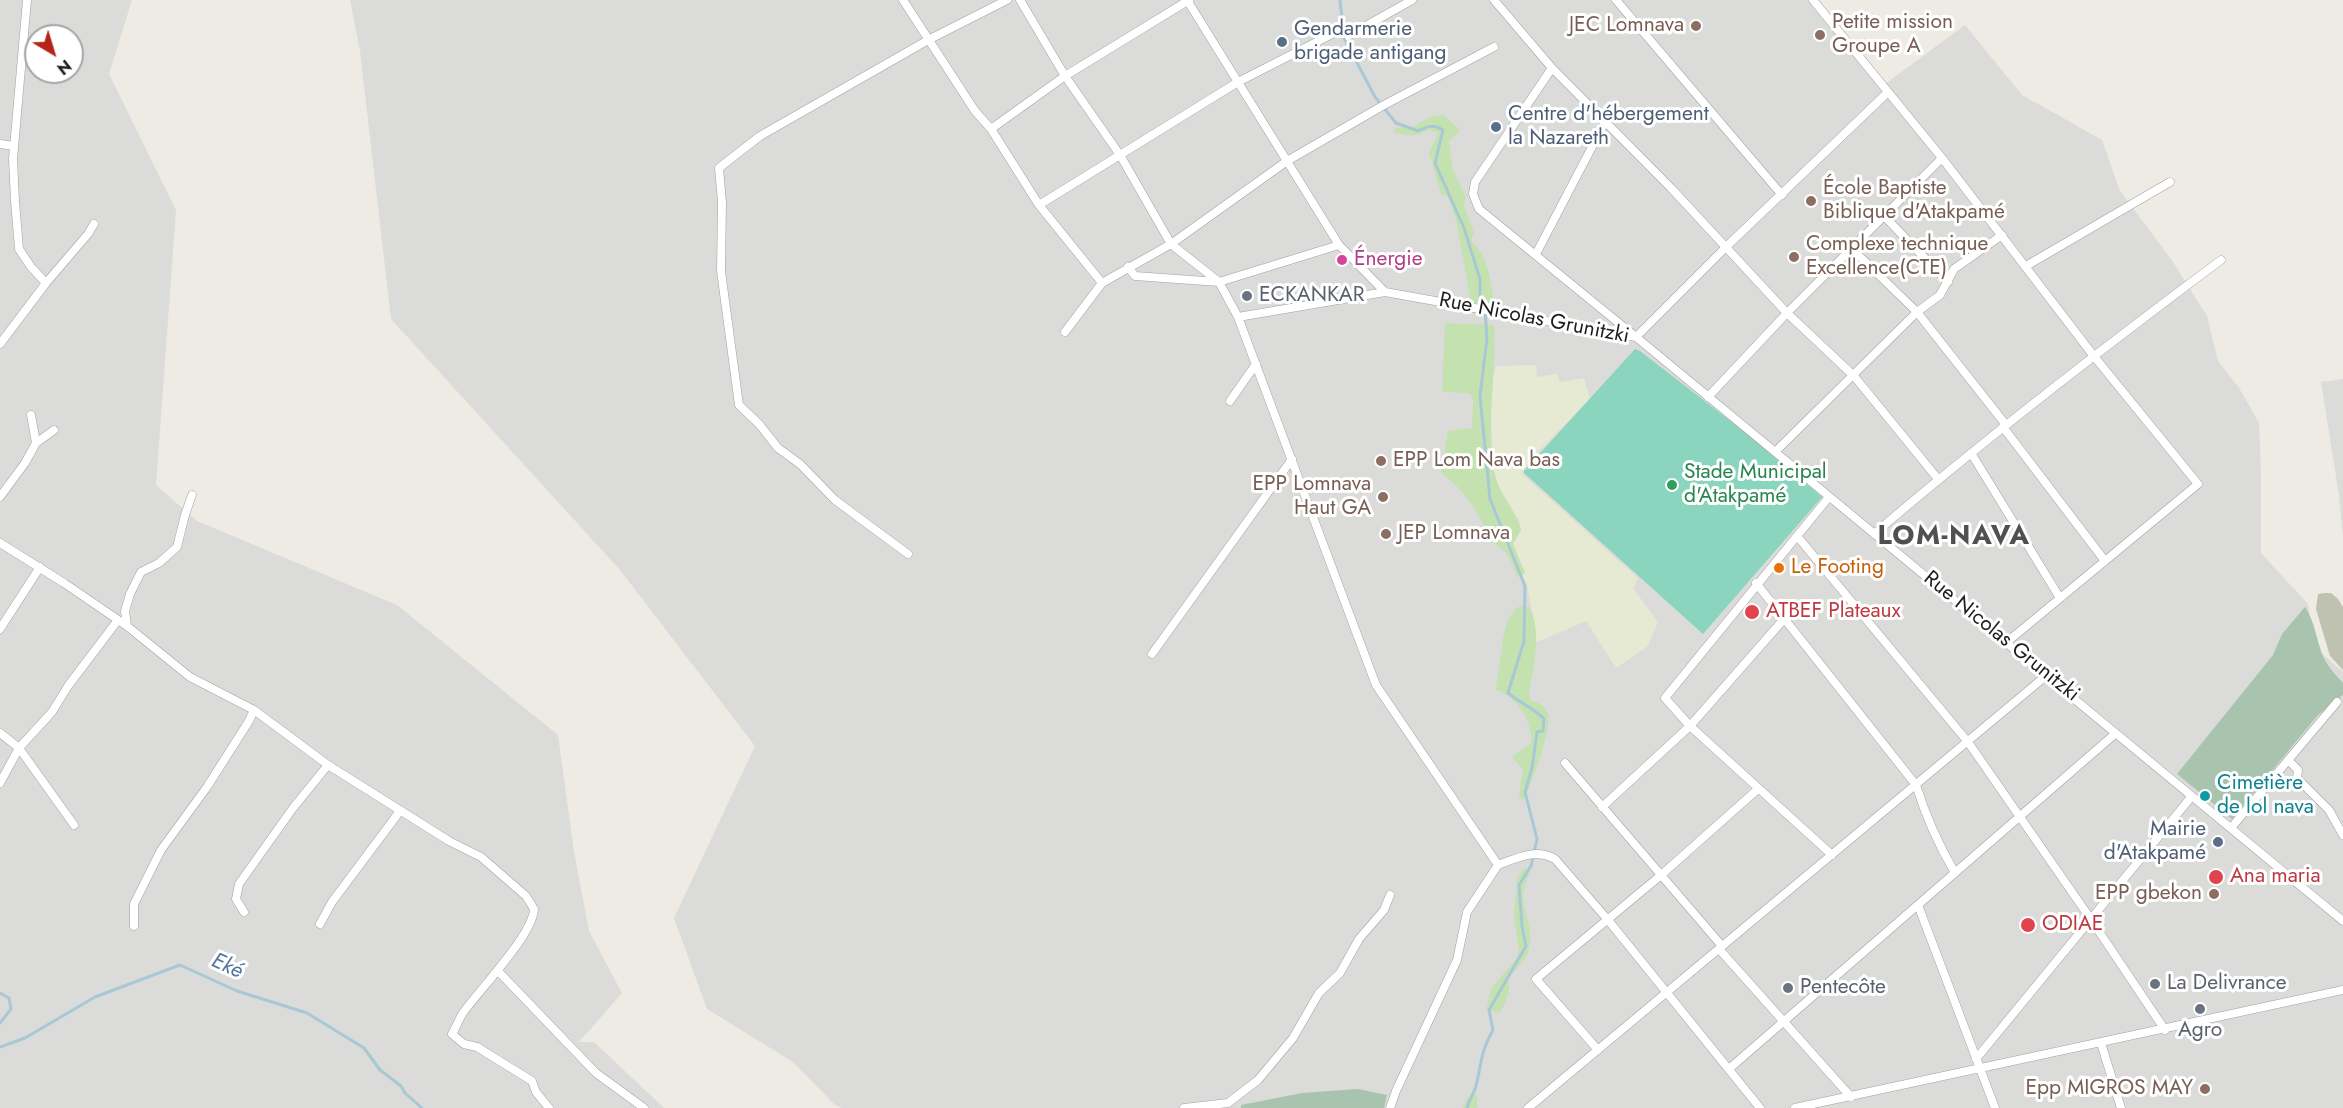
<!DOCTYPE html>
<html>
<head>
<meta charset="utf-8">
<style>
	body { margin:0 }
	#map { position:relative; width:2343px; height:1108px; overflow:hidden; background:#edebe4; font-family:Jost,sans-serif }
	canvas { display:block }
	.north { position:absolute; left:24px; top:24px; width:60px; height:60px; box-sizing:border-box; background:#fff; border:2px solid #a5a5a5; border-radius:50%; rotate:142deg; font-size:16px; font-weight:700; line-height:24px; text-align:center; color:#1d1d1d }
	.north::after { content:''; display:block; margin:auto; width:21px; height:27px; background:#b52416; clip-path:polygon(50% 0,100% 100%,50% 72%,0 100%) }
</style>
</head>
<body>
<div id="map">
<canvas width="2343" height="1108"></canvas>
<div class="north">N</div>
</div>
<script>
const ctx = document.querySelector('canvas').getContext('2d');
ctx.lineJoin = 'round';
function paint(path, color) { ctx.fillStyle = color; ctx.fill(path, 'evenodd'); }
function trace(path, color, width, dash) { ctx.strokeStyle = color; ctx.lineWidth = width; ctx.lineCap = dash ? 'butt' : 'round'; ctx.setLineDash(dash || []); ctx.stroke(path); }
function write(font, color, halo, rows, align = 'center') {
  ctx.font = font + ' Jost,sans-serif'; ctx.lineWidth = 6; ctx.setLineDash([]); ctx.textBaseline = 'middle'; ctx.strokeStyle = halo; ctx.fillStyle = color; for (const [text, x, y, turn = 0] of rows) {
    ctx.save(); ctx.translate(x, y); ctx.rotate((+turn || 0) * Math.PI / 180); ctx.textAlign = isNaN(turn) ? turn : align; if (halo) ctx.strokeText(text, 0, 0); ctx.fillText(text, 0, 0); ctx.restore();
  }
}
const residential = new Path2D(`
	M0 0H132L109 74 176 210 156 485 197 521 397 605 558 735 574 852 589 931 622 993 579 1042H594L664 1108H0ZM36 36H72V72H36Z
	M350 0H1812L1885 84 1965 25 2022 95 2102 140 2120 191 2171 259 2207 316 2218 361 2239 388 2259 423 2261 473V553L2308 604 2311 622 2303 637 2343 672V1108H841L834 1104 793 1062 707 1009 674 918 755 746 620 570 391 319 360 51Z
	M2343 379V538L2339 495 2321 382Z`);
const construction = new Path2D(`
	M2325 593H2331L2338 599 2343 607V670L2330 656 2316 609 2318 594Z`);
const farmland = new Path2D(`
	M1536 365 1537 377 1557 374 1560 382 1584 378 1590 399 1530 460 1522 474 1638 578 1633 588 1658 622 1648 646 1616 668 1586 621 1535 643 1534 622 1527 586 1522 575 1525 573 1513 544 1521 529 1519 521 1500 490 1493 468 1491 412 1492 380 1496 366Z`);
const grass = new Path2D(`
	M1443 115 1458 128 1459 132 1449 141 1453 170 1466 197 1464 206 1474 233 1471 241C1489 256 1491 284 1495 306L1471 303 1456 219 1448 197 1441 194 1429 152 1438 135 1437 132 1428 130C1415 137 1408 137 1394 132L1396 128 1412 127 1433 116Z
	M1445 323 1494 325C1497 372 1486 420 1493 467 1496 491 1515 507 1521 530L1513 544 1525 573 1517 577C1511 560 1508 549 1490 542 1485 520 1461 485 1441 473L1448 431 1472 428 1473 400 1469 393 1442 392Z
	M1520 606 1529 607C1539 622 1536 650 1534 668 1532 680 1528 687 1530 700 1538 702 1545 705 1548 714 1552 729 1531 786 1523 801L1519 796 1523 769 1512 757 1531 743C1532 720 1518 697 1495 689 1503 666 1498 618 1520 606Z
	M1525 867 1530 872C1527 880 1523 888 1523 895 1524 915 1535 931 1528 952 1525 962 1514 970 1508 979 1511 992 1506 1001 1500 1013L1486 1010 1491 989 1516 959 1519 950 1514 916 1517 879Z
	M1477 1094V1108H1463L1468 1097Z`);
const cemetery = new Path2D(`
	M2305 607C2315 622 2316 639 2323 656 2327 666 2335 674 2343 683V695L2318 715 2232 819 2177 774 2273 655 2282 634Z
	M1358 1089 1387 1095 1384 1108H1241V1105L1302 1093Z`);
const pitch = new Path2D(`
	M1635 349 1640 351 1747 434 1822 497 1703 634 1523 472Z`);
const stream = new Path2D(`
	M1340 0 1344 38 1375 97 1396 123 1418 131C1428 126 1433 124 1443 130L1435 163 1464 228 1480 279V296L1485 310 1487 338 1480 396 1490 499 1525 586 1524 641 1508 693C1520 703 1534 708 1544 719L1543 731 1537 732 1532 768 1525 792 1537 839 1531 866 1519 885 1522 927 1526 946 1489 1010 1493 1030C1480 1053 1482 1062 1476 1086 1474 1093 1469 1100 1467 1108
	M0 993 9 998 11 1009 0 1023
	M0 1047 25 1038 95 997 180 965 237 991 307 1013 364 1048 380 1070 401 1086 405 1093 422 1108`);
const minor = new Path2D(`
	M27 0 13 159 15 201 19 249 31 267 46 283
	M903 0 975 111 991 129 1039 205 1102 283
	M1020 0 1065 76 1120 155 1171 244 1219 282 1238 317 1376 685 1498 865 1467 912 1457 960 1396 1091 1390 1108
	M1187 0 1339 245 1385 292
	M1494 0 1552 68 1671 188 1787 313 1854 376 1938 479
	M1616 0 1782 195
	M1813 0 1942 158 2093 355 2198 484 2007 642
	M1348 36 1412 0
	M1552 68 1475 182 1473 194 1479 209 1636 337 1726 247 1887 93
	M991 129 1065 76 1189 0
	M0 144 14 146
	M1039 205 1238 82 1340 30
	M1883 215 1948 282
	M1851 248 1917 312 2006 425
	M1536 254 1605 122
	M2026 266 2170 182
	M1128 267 1135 276 1219 282 1339 245
	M1238 317 1385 292 1636 337 2343 921
	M1065 332 1102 283 1171 244 1287 161 1384 105 1494 47
	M0 344 46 283 88 234 94 224
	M1708 397 1787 313 1942 158
	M1230 401 1256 364
	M2003 427 2105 561
	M36 443 54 430
	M1775 452 1917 312 1940 295 1954 269 2002 235
	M1971 453 2060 598
	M0 497 25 463 36 443 31 415
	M1829 497 1797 536 1968 742 2090 918 2165 1030
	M1874 534C1986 438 2103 348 2221 260
	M1797 536 1665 698 1690 726 1832 855
	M0 543 64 583 127 626 190 677 254 710 328 765 449 841 481 857 526 896 534 909C533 935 479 990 463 1013 459 1019 456 1027 452 1034L464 1044 477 1047 532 1081 536 1092 549 1108
	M908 554 835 500 800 464 778 448 759 424 739 405 721 271 722 202 719 168 760 136 930 39 1007 0
	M1756 583 1916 785C1926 817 1938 844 1955 873
	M127 626 125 611 130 594 141 572 159 563 177 547 185 515 192 495
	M0 629 40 567
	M1152 654 1292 459
	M0 733 19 748 74 825
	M2288 760 2298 770 2297 778 2329 810 2343 835
	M1565 763 1722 946
	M0 783 19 748 52 712 68 686 118 620
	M1602 807 1690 726 1784 619
	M2231 828 2337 702
	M1498 865C1517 858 1536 848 1555 859L1608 920 1760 1108
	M1918 905 1995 1108
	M244 912 236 899 239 884 293 808 328 765
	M320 924 332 902 400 811
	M134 926V904L161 850 207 787 249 721 254 710
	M1719 949 1851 1097
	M498 971 596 1073 644 1108
	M2101 1043 2121 1108
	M1598 1050 1536 979 1660 876 1758 789
	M1976 1059 2192 796
	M1730 1068 2116 733
	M1184 1108 1228 1103 1258 1080 1293 1038 1319 993 1340 973 1359 939 1384 910 1390 895
	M1528 1108 2047 675
	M1795 1108 2343 990`);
const markers = [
	[1696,26,6,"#8d6e63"],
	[1820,35,6,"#8d6e63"],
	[1282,42,6,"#5c6f8a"],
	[1496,127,6,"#5c6f8a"],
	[1811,201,6,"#8d6e63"],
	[1794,257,6,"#8d6e63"],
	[1342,260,6,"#d1479c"],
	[1247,296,6,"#6b7280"],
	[1381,461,6,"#8d6e63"],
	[1672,485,6,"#2e9e5b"],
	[1383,497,6,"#8d6e63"],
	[1386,534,6,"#8d6e63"],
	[1779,568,6,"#e8710a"],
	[1752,612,8,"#e0444e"],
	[2205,796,6,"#0f9aa8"],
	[2218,842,6,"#5c6f8a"],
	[2216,877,8,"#e0444e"],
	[2214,894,6,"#8d6e63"],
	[2028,925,8,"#e0444e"],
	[2155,984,6,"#6b7280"],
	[1788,988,6,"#6b7280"],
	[2200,1009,6,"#6b7280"],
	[2205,1089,6,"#8d6e63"]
];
const educationNames = [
	["Petite mission",1832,23],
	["Groupe A",1832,47],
	["JEC Lomnava",1684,26,"right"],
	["École Baptiste",1823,189],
	["Biblique d'Atakpamé",1823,213],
	["Complexe technique",1806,245],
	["Excellence(CTE)",1806,269],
	["EPP Lom Nava bas",1393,461],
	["EPP Lomnava",1371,485,"right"],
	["Haut GA",1371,509,"right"],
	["JEP Lomnava",1398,534],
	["EPP gbekon",2202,894,"right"],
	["Epp MIGROS MAY",2193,1089,"right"]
];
const serviceNames = [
	["Gendarmerie",1294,30],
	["brigade antigang",1294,54],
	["Centre d'hébergement",1508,115],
	["la Nazareth",1508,139],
	["Mairie",2206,830,"right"],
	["d'Atakpamé",2206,854,"right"]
];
const hotelNames = [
	["Énergie",1354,260]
];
const worshipNames = [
	["ECKANKAR",1259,296],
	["La Delivrance",2167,984],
	["Pentecôte",1800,988],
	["Agro",2200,1031,"center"]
];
const streetNames = [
	["Rue Nicolas Grunitzki",1534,319,11],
	["Rue Nicolas Grunitzki",2001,637,39]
];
const leisureNames = [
	["Stade Municipal",1684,473],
	["d'Atakpamé",1684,497]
];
const foodNames = [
	["Le Footing",1791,568]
];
const healthNames = [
	["ATBEF Plateaux",1766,612],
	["Ana maria",2230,877],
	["ODIAE",2042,925]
];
const cultureNames = [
	["Cimetière",2217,784],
	["de lol nava",2217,808]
];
const waterNames = [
	["Eké",227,967,24]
];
const districtNames = [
	["LOM-NAVA",1954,537]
];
paint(residential, '#dbdbda');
paint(construction, '#bfc1b1');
paint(farmland, '#e6ead2');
paint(grass, '#c4e2b0');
paint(cemetery, '#a8c4af');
paint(pitch, '#8bd4be');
trace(stream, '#a9c8d6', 3);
trace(minor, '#a1a1a1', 9);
trace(minor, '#fff', 8);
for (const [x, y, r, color] of markers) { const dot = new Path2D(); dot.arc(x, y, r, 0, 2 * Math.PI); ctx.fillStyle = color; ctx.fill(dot); trace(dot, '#fff', 2); }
write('21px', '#785e54', '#fff', educationNames, 'left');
write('21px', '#4e5e75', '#fff', serviceNames, 'left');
write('21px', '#b23c85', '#fff', hotelNames, 'left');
write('21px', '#5b616d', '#fff', worshipNames, 'left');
write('21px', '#1d1d1d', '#fff', streetNames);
write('21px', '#27864d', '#fff', leisureNames, 'left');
write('21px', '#c56008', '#fff', foodNames, 'left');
write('21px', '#be3a42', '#fff', healthNames, 'left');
write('21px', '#0d838f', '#fff', cultureNames, 'left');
write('italic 22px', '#5575a2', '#fff', waterNames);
ctx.letterSpacing = '1.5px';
write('bold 27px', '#505050', '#fff', districtNames);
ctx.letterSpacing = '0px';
</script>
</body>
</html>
